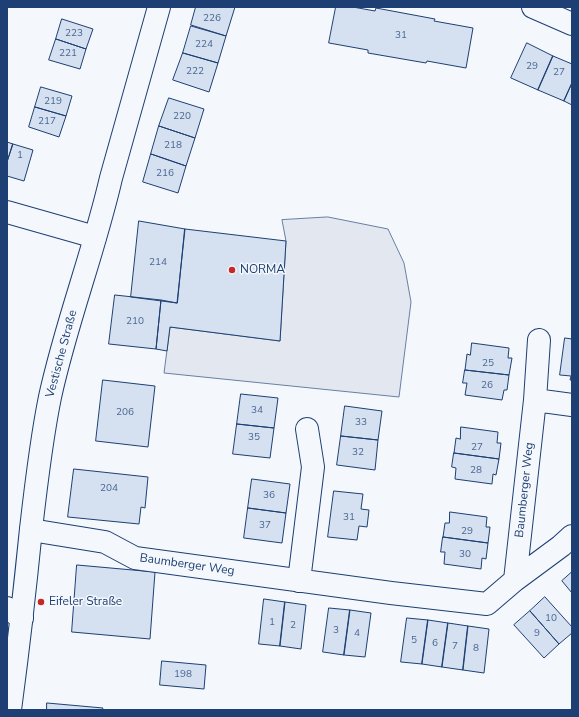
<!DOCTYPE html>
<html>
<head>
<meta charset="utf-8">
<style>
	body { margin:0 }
	#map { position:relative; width:579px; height:717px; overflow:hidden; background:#f4f7fb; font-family:"Nunito Sans",sans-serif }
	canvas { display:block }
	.frame { position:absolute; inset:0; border:8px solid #1d3f73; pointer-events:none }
</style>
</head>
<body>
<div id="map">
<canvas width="579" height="717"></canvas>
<div class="frame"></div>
</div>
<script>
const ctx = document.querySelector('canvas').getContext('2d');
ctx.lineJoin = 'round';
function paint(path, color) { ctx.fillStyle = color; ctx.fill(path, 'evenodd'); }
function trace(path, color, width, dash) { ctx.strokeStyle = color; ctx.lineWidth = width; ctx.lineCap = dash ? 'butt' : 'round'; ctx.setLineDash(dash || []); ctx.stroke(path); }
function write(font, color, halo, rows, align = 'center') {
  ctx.font = font + ' "Nunito Sans",sans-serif'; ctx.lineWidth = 3; ctx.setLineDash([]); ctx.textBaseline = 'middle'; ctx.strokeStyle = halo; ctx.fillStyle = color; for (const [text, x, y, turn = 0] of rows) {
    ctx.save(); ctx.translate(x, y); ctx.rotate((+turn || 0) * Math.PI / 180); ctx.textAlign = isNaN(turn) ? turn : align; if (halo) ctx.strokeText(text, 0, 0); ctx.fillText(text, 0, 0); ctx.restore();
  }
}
const parking = new Path2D(`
	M328 217 388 229 404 263 411 302 399 397 164 373 170 327 280 341 286 241 282 220Z`);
const building = new Path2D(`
	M196 7H235L226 36 191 25Z
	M336 7H353L375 11 376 8 435 19 434 21 473 28 466 68 427 61 426 63 368 53V50L329 43Z
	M62 19 93 29 86 49 56 39Z
	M191 26 226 36 218 63 183 53Z
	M56 39 86 49 80 69 49 60Z
	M527 43 553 56 538 90 511 78Z
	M183 53 218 63 209 92 173 80Z
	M553 56 572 64V83L564 101 538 90Z
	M572 83V105L564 101Z
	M41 87 72 96 66 116 35 107Z
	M169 98 204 109 195 138 159 126Z
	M35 107 66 116 59 137 29 127Z
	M159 126 195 138 186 166 151 154Z
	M7 142 13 144 7 162Z
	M13 144 33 150 24 181 7 176V162Z
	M151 154 186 166 178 193 143 182Z
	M139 221 185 229 177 303 131 297Z
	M185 229 286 241 280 341 170 327 167 351 156 349 161 300 177 303Z
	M115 295 161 300 156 349 109 344Z
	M565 338 572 339V380H570L571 376 560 375Z
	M472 343 509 348 508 358H512L509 375 465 370 467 354 470 355Z
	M465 370 509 375 507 390H504L502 400 465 395 467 383H463Z
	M103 380 155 386 148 447 96 441Z
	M241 394 278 398 274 428 237 424Z
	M345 406 382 411 378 440 341 436Z
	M237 424 274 428 270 458 233 454Z
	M461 427 498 432 497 443H501L499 459 454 453 456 438 460 439Z
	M341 436 378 440 375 470 337 465Z
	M454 453 499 459 496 475 493 474 492 484 455 479 456 468 452 467Z
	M74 469 148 477 145 508 141 507 139 524 68 517Z
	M252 479 290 484 286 513 248 508Z
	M334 491 363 494 361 509 369 510 367 527 359 526 357 540 328 537Z
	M248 508 286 513 282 543 244 538Z
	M450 512 487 517 486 527H490L488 543 443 537 445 523H449Z
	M443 537 488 543 486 559 482 558 481 569 444 564 445 552H441Z
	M77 565 155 572 150 639 72 632Z
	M572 572V593L562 581Z
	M545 597 572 627V633L559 644 530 611Z
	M264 599 285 602 280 646 259 644Z
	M285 602 306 605 301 649 280 646Z
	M329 608 350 610 344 655 323 652Z
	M350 610 371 613 365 657 344 655Z
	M530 611 559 644 544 658 514 625Z
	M407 618 428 620 422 664 401 662Z
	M428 620 448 623 442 667 422 664Z
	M448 623 468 626 463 670 442 667Z
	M468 626 489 629 484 673 463 670Z
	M162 661 206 665 204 689 160 685Z
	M47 703 103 708 102 710H47Z`);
const street = new Path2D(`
	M533 7 572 24
	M7 212 95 237
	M535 400 539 340
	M31 530 105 542 135 558 391 593 487 604 515 580 561 546 572 536
	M515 580 535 400 572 405
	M299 581 313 467 307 429
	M7 608 22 618`);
const secondary = new Path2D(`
	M10 710C18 650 25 590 31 529 36 485 41 441 50 397 66 323 94 252 111 178L159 7`);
const markers = [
	[232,270,4,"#c62828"],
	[41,602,4,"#c62828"]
];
const numberNames = [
	["226",212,19],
	["223",74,34],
	["31",401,36],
	["224",204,45],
	["221",68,54],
	["29",532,67],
	["222",195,72],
	["27",559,73],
	["219",53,102],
	["220",182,117],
	["217",47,122],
	["218",173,146],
	["1",20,156],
	["216",165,174],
	["214",158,263],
	["210",135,322],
	["25",488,364],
	["26",487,386],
	["34",257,411],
	["206",125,413],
	["33",361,423],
	["35",254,438],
	["27",477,448],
	["32",358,453],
	["28",476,471],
	["204",109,489],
	["36",269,496],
	["31",349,518],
	["37",265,526],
	["29",467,532],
	["30",465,555],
	["10",551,619],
	["1",272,623],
	["2",293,626],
	["3",336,631],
	["4",357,634],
	["9",537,634],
	["5",414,641],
	["6",435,644],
	["7",455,647],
	["8",476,649],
	["198",183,675]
];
const poiNames = [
	["NORMA",240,270],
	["Eifeler Straße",49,602]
];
const streetNames = [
	["Vestische Straße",62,354,-75],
	["Baumberger Weg",525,490,-84],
	["Baumberger Weg",187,565,8]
];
paint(parking, '#e3e8f0');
trace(parking, '#687fa3', 1);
paint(building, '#d5e0f0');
trace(building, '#1d3f73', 1);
trace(street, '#1d3f73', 24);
trace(secondary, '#1d3f73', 24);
trace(street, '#f4f7fb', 22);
trace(secondary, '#f4f7fb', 22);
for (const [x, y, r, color] of markers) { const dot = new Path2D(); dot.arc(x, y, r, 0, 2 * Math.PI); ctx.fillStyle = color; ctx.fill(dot); trace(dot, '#f4f7fb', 1.5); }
write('10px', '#4b6792', null, numberNames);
write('12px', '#1d3f73', '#f4f7fb', poiNames, 'left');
write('12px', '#1d3f73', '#f4f7fb', streetNames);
</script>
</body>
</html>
